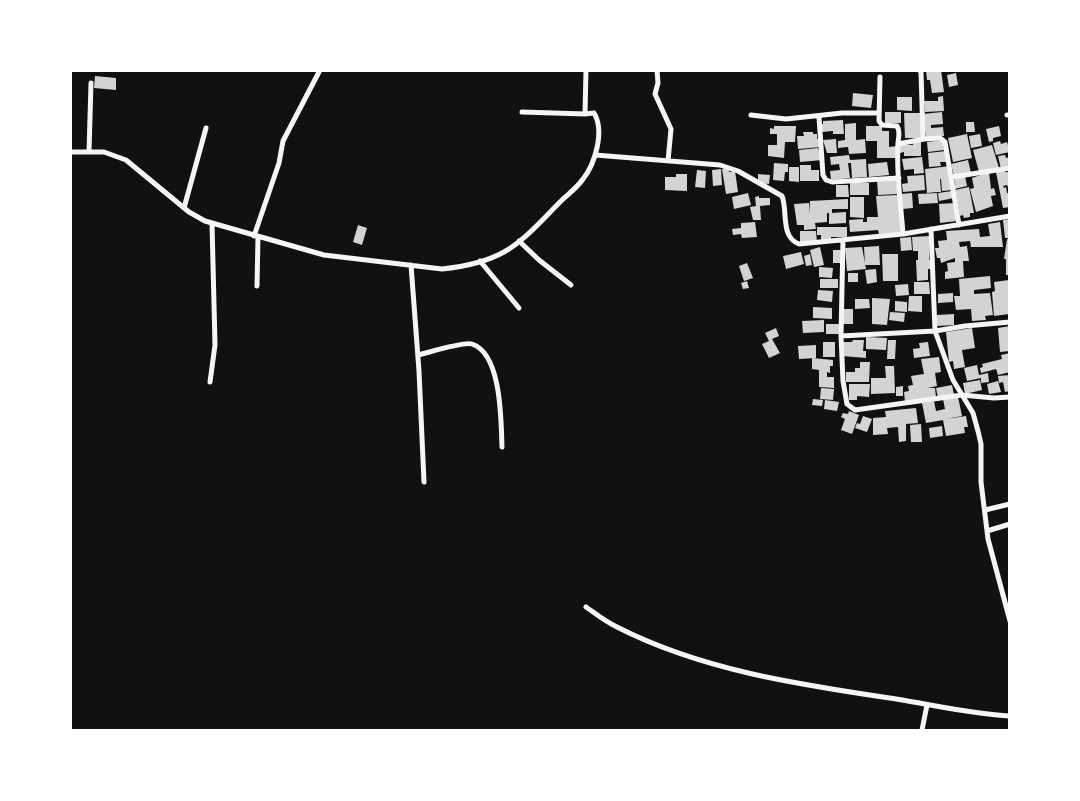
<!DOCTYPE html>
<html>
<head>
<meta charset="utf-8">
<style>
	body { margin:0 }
	#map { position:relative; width:1080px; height:801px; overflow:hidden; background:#111; font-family:Mulish,sans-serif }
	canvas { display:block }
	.frame { position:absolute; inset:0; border:72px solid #fff; pointer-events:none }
</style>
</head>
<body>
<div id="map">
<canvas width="1080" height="801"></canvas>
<div class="frame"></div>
</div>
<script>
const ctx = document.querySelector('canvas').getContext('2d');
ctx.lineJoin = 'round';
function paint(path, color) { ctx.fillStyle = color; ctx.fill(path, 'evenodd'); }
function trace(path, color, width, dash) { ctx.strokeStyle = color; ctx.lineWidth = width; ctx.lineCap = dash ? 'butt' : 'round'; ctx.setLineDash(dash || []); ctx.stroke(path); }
const building = new Path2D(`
	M926 70H941L944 92 932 93 930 80H927Z
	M956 73 958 85 949 87 947 75Z
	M95 76 116 78V90L94 88Z
	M853 93 873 95 871 108 852 106Z
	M943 96 944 111 925 112 924 101H938V97Z
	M897 97H912V111L897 110Z
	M885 112H901V123H891V125H885Z
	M942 112 943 124 931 125V128L943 127 944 136 926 138 923 114Z
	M904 113H921L922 138H905Z
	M843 120 844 134H833V131L822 132 821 124H823V121Z
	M966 122H974L975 132H966Z
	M856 123V140L865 139 866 153 849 154 848 147 838 148V141L845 140V124Z
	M774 126H796L795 142H785L784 158 768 156V145H777V134H770V128L774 129Z
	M866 126H882V131H889V147L897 146V158H877V141H866Z
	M999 126 1001 136 993 138V141L989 142 986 129Z
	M803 132H813V134H817V139L820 138 821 147 798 149 797 136H804Z
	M967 134 972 158 953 162 948 138Z
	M980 134 982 146 971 148 969 136Z
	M836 139 837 153H827L823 140Z
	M943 140 944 150 928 152 927 142Z
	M913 141H921V156H904V152L900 153V145H913Z
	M1000 141 1001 144 1007 142 1010 152 996 155 993 143Z
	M992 145 999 168 979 172 973 150Z
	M818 148 822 160 800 162 799 150Z
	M946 151 947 162H940L941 166 929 167 928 153Z
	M849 155 850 160 866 159 867 177 852 178 851 163H848L850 178 831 180 830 171 840 170 839 164 831 165 830 157Z
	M1005 155 1006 158 1010 157V167L1001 169 998 156Z
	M922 157 924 173 914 174V169L904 170 902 159Z
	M968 160 971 173 954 176 951 164Z
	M887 162 889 175 869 177 868 164Z
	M774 163 788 164V172H785L784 181 773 180Z
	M800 165H811V170H819V181H800Z
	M950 166 952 190 942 191 941 179H940L941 192H937V189V192L927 193 925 169Z
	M789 167H799V182L789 181Z
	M729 168V172L735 171 738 192 726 194 722 169Z
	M721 169 722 185 713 186 712 170Z
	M697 170 706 171 705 188 695 187Z
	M1005 170V172H1010V191L1007 185 1003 186 1004 188 1006 187 1007 193H1010V207L1003 208 996 172Z
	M989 172 991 189 994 188 996 195 991 196 993 206 976 212 970 189 974 188 972 178Z
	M676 174H687V191L665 190V177H676Z
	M758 174 770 175 769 184 758 183Z
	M924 175 925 190 903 192 902 184 908 183 907 176Z
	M965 176 967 186 955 189 954 178Z
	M896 178 898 194 878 195 877 180Z
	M850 181 869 183V195H850Z
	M836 185H848L849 197H836Z
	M969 187 974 213H970V217L964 218 963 215 960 216 955 190Z
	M952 191 954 198 939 201 938 193Z
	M748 193 751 205 734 209 732 197Z
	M912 193 913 208 902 209 901 194Z
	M937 193 938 203 919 204 918 194Z
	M899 195 901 233 879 234 878 230 850 232 849 220 863 219V222H867V217H878L876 196Z
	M759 196V198H770V205L760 206 761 220H753L750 207 756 206 755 197Z
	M850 197H864V218L850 217Z
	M848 199V209H832V213L846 212V223L829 224V213H827V222L815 223 816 229 804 230V225H797L794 204 809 203V214L810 201Z
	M955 203 957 221 940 223 939 204Z
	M1010 219V238H1005L1003 220Z
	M755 222 757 237 742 238 741 234 733 235 732 229 741 228V223Z
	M1000 222 1003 247H971L970 241 959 242 960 247 967 246 969 261H963L964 277 945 279V272L948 271 947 263 955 262V258L941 263 940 258H937L935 248H939L938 241 947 240 946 231 979 229 980 237 990 236 988 224Z
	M358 225 367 228 362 245 353 242Z
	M817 227H847V237H831V240H821V235H817Z
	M800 231H816L817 243H800Z
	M930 236 929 260H931V269H928V280L917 281 916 260H918V251H913L912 237Z
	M911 237 912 250 901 251 900 238Z
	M1007 239H1010V275H1006V259H1004Z
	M879 246 880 265H865L864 247Z
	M820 247 824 265 814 267 810 250Z
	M862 247 866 269 847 271 845 248Z
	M833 250H841V263H833Z
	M801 252 804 264 786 269 783 256Z
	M810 254 812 265 806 266 804 256Z
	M882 254H898V281H883Z
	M747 263 753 278 744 281 739 266Z
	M819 267 833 268 832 278 819 277Z
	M876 269 877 282 867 284 865 270Z
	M848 273H858V282H848Z
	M990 276 991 288 974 290V294L990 293 993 315 985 316 986 320 972 321 971 309 956 310 954 296H960L959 279Z
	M820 279H838V288H820Z
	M1009 280V314L994 316 992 292 995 291 994 282Z
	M747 281 749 288 743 289 741 283Z
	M914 282H929L930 294H914Z
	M908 284 909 295 896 296 895 285Z
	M818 290 833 291 832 302 817 300Z
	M953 293V302L938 303V294Z
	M909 296H922V312L908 311Z
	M872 298 890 299 887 325 872 324Z
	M855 299H869L870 308 855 309Z
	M895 301 907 302V312L895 311Z
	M813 307 832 308V319L813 318Z
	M843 309H853V324H843Z
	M890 312 905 313 904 322 889 320Z
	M954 314V325L937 326V315Z
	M824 320V332L803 333 802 321Z
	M826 324H839V334H826Z
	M1010 326V351L1000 352 998 328Z
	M776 328 779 336 772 339 780 353 769 358 762 344 769 341 765 333Z
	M972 328 975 348 962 350 965 367 954 369 953 361 949 362 946 332Z
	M866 337 887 338 886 350 866 349Z
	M853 340H864L863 351H866V358L842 356 843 342H852Z
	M888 340H896L895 359H887Z
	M823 342H835V357H823Z
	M928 342 930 356 914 358 913 349 920 348 919 343Z
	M816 345V358L799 359 798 346Z
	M1010 353V372L998 375 996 369 981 373 980 368 983 367 982 364 1002 359 1001 355Z
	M939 357 941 372 935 373 937 386 928 388H935L936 398 905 402 904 392 909 391 908 386 913 385 911 376 924 374 921 359Z
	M812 358 833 360V366H830V373L827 372V377H834V388L819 387V370L812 369Z
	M860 362H870L869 382H846V372H855V368H860Z
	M977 365 979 375 988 373 989 382 981 383V378L967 381 964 368Z
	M885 366H894L895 393 871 394V378H886Z
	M1010 375V391L1005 392 1003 382 999 383 998 376Z
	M980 380 982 390 965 394 963 383Z
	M998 381 1001 392 989 394 987 384Z
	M849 384H870L869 397 857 396V400H849Z
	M952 385 954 395 938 398 936 388Z
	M903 386V396H896V387Z
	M821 388 834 389 833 400 820 399Z
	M958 397 962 416 946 419 966 416 968 427H964L965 433 946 436 943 420 926 423 922 403 934 401 936 411 945 409 943 399Z
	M813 399 823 400 822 406 812 405Z
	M825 400 839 402 837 411 824 409Z
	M916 408 918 423 906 424V441L899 442 898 427 887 428 888 434 873 435V418L886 417 885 411Z
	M849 411 859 415 852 434 841 430 845 419 841 417 843 413 848 414Z
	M863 416 872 419 867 432 855 428 857 423 860 424Z
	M921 424 922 442H911L910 425Z
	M942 426 943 436 930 438 929 428Z`);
const minor = new Path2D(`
	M657 70 658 83 655 94 671 129 668 161
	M919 70 921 72 923 137 924 139 940 138 945 142 959 225
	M880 77 879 121 882 125 897 126C901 133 898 137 898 144 896 174 901 205 903 234
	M522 112 585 114
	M751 115 786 119 842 113H878
	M1007 115H1010
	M819 117 823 175 826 180 832 182 899 178
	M898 144 924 139
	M70 152H104L126 160 189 212 205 221 324 255 442 269C462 267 486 262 504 252 525 240 543 219 560 202 567 195 577 188 583 179 595 164 605 131 594 113L585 114 586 70
	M89 152 91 83
	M595 155 720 165 738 171 782 196C788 211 780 237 799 244L903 234 1010 216
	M952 177 1010 168
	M184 208 206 128
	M931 229 935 331 953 380 973 413 978 431 981 444V482L988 539 1010 621
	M254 236 279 163 283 141 320 70
	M843 240 841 336 843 381 847 404 855 410 962 395 994 398 1010 397
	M519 241 539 260 571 285
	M480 261 519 308
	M411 265 419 371 424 482
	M257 286 258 237
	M841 336 935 331 965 326 1010 322
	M418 355C427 353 465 341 472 344 502 354 501 422 502 447
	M210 382 215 345 212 223
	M985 510 1010 504
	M987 531 1010 524
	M586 607C596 614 606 622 617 627 703 671 802 685 896 699 934 705 971 714 1010 716
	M922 730 927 705`);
paint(building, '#d3d3d3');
trace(minor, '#f5f5f5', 5);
</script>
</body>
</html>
